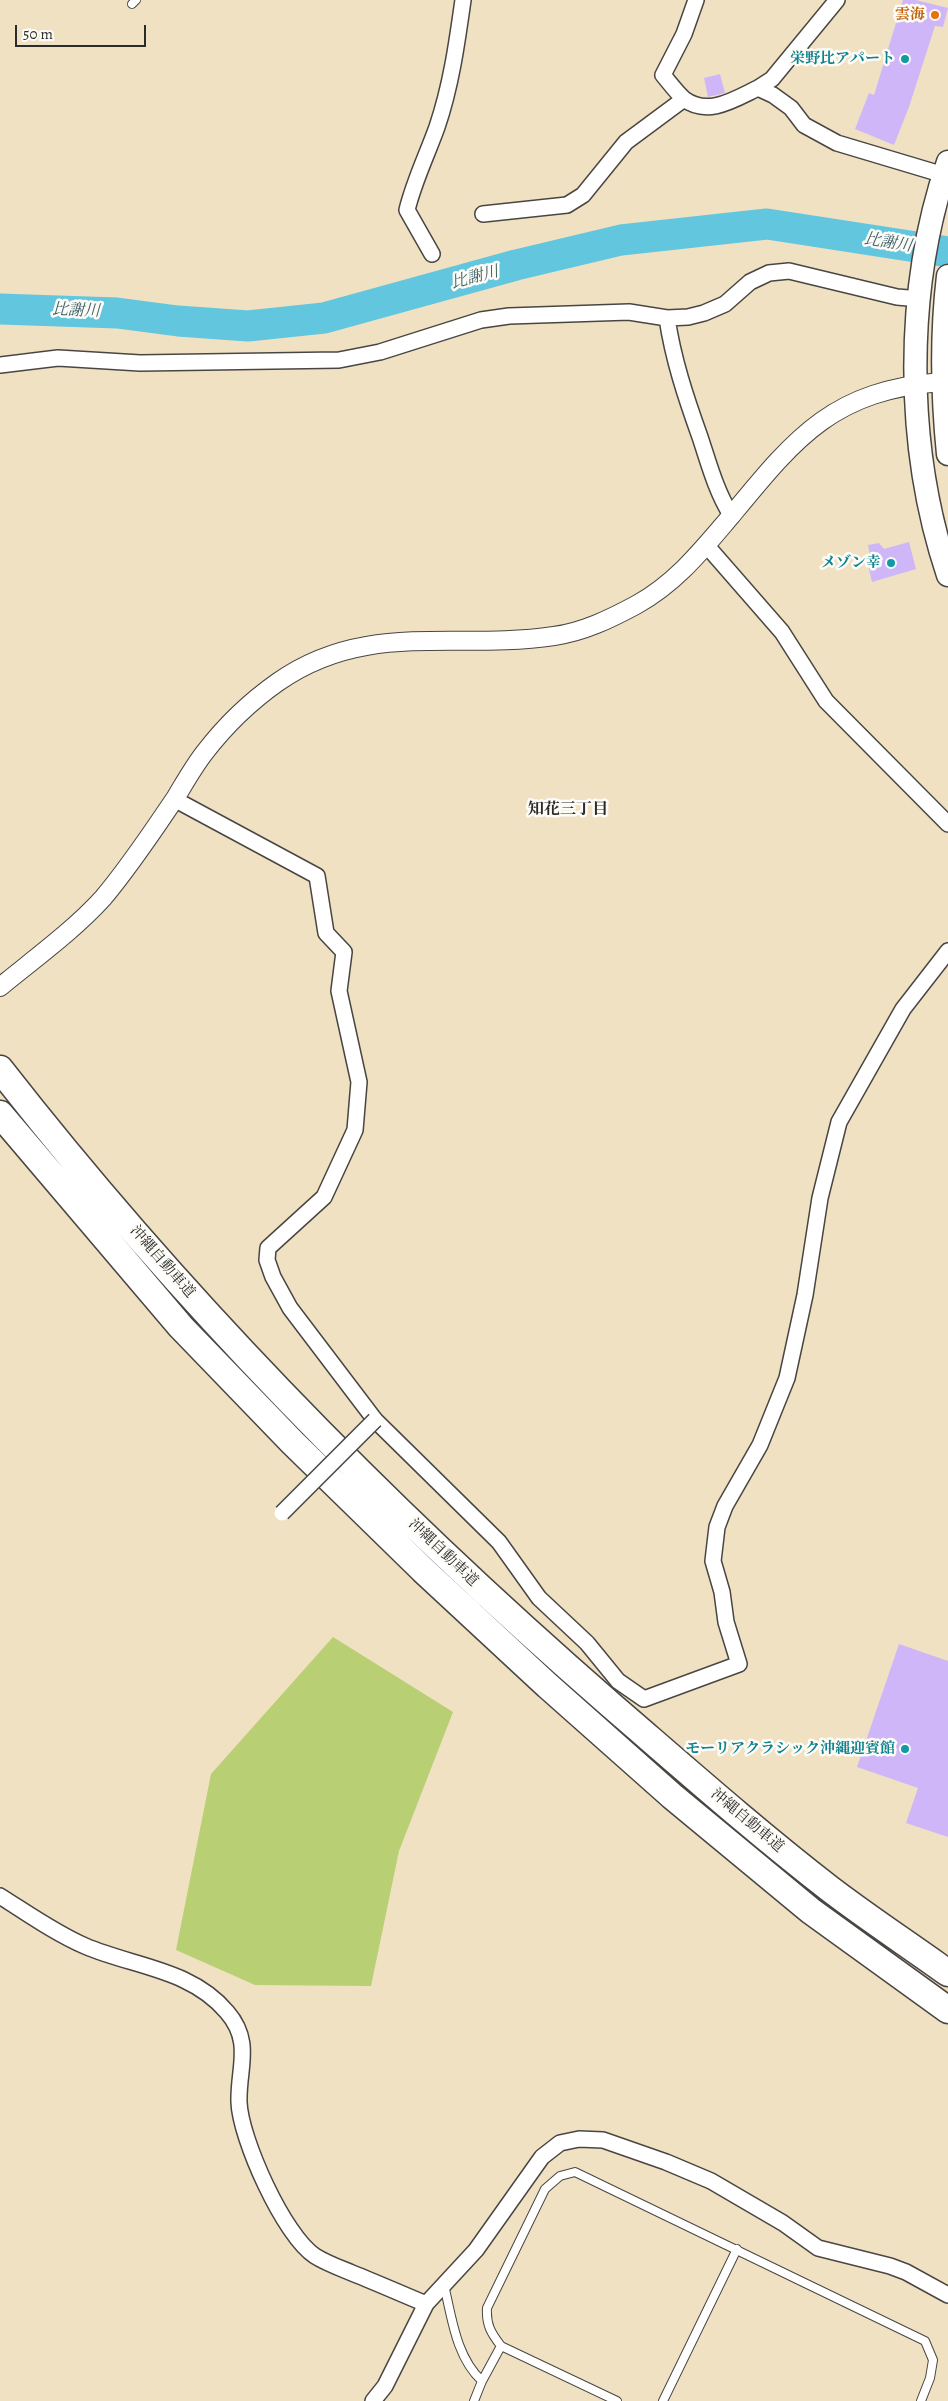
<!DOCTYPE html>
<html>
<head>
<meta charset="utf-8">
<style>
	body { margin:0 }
	#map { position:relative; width:948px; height:2401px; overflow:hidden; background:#f0e1c3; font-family:Alegreya,serif }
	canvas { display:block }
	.scale { position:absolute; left:15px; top:25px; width:131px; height:22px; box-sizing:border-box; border:2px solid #2b2b2b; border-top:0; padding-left:6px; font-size:15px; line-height:18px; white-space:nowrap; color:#2b2b2b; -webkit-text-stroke:4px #fdfcf7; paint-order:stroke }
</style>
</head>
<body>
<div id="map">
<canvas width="948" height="2401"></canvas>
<div class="scale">50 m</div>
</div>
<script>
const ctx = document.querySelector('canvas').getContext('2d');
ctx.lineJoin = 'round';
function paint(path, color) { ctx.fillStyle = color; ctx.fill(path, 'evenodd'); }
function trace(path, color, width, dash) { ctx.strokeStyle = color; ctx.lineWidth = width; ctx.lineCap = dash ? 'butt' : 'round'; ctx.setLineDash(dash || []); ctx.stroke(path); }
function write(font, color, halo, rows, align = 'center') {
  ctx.font = font + ' Alegreya,"Noto Serif JP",serif'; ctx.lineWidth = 5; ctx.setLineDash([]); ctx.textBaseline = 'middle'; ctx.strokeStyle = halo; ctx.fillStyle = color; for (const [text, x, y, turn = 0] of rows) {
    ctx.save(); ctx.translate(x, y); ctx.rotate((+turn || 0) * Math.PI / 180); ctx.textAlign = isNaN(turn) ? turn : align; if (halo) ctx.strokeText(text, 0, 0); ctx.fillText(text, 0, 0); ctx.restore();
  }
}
const green = new Path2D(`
	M333 1637 453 1712 399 1851 371 1986 255 1985 176 1950 211 1774Z`);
const river = new Path2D(`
	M0 309 117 313 178 321 248 326 324 318 516 265 621 240 767 224 948 252`);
const building = new Path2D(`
	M903 0H916L948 8 943 27 935 26 909 107 894 145 855 129 869 93 874 95Z
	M720 74 725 93 708 97 704 78Z
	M909 542 916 569 872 582 866 556 870 555 868 545 879 543 884 549Z
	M899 1644 948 1661V1837L906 1823 918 1788 857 1767Z`);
const service = new Path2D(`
	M132 4 136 0
	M444 2285C452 2318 456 2357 482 2381L474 2401
	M482 2381 501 2346
	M617 2401 501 2346C491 2333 486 2325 487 2308L545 2189 560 2176 575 2172 925 2341 933 2360 930 2378 921 2401
	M663 2401 737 2249`);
const minor = new Path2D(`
	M696 0 684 34 663 75C669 82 676 92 684 99 708 117 735 99 758 88L773 95 791 108 804 125 837 143 944 175
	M758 88 772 79 837 0
	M483 214 567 205 583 195 626 142 684 99
	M432 254 407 210C414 181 427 155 437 127 451 86 457 43 463 0
	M667 318C673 359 686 398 700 437 709 464 716 491 731 515
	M0 365 58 358 140 363 339 360 380 352 481 320 509 316 629 312 667 318 688 317 704 313 725 304 750 282 769 273 789 271 897 297 920 299
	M707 546 782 632 826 701 948 824
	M174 799 317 876 326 933 344 952 339 991 359 1082 355 1130 324 1197 268 1248 267 1260 273 1277 290 1308 375 1420 499 1542 539 1598 587 1643 618 1681 644 1699 739 1664 726 1622 722 1592 713 1561 717 1527 725 1506 760 1445 787 1378 805 1295 820 1198 839 1122 903 1009 948 951
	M0 1896C27 1913 55 1933 85 1946 134 1967 191 1969 227 2012 253 2042 238 2068 239 2102 240 2138 284 2236 315 2256 326 2263 340 2268 352 2273 377 2283 402 2294 426 2304
	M373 2401 385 2386 426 2304 476 2250 542 2157 560 2143 579 2139 603 2140 666 2162 711 2181 783 2223 818 2248 890 2266 906 2272 948 2295`);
const tertiary = new Path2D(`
	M0 987C34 959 73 931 103 898 130 866 153 831 176 797 185 782 194 766 205 752 225 726 251 701 278 682 366 620 455 651 554 636 583 632 610 619 636 605 676 583 702 550 731 516 796 437 833 390 942 382`);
const primary = new Path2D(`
	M948 162C904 290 905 447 948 575
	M948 276C941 335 942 394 948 454`);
const motorway = new Path2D(`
	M0 1069C181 1301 390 1513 612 1706 684 1768 755 1831 830 1889 868 1918 909 1945 948 1973
	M0 1114 181 1327 293 1443 423 1570 548 1686 672 1796 811 1911 948 2010`);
const minorBridge = new Path2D(`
	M282 1513 375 1420`);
const markers = [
	[935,15,5,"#e8710a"],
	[905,59,5,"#0f9aa8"],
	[891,563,5,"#0f9aa8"],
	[905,1749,5,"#0f9aa8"]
];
const foodNames = [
	["雲海",925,15]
];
const cultureNames = [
	["栄野比アパート",895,59],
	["メゾン幸",881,563],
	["モーリアクラシック沖縄迎賓館",895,1749]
];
const streetNames = [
	["沖縄自動車道",162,1262,49],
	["沖縄自動車道",443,1553,44],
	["沖縄自動車道",747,1821,40]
];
const waterNames = [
	["比謝川",888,243,9],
	["比謝川",475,278,-15],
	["比謝川",76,311,2]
];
const neighbourhoodNames = [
	["知花三丁目",568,810]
];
paint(green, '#b9cf73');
trace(river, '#62c6df', 31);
paint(building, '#cfb6f8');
trace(service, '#494642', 10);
trace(minor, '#494642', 18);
trace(tertiary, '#494642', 20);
trace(primary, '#494642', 25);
trace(motorway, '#494642', 29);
trace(service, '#fff', 8);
trace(minor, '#fff', 15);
trace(tertiary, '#fff', 18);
trace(primary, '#fff', 22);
trace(motorway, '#fff', 26);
trace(minorBridge, '#494642', 18, []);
trace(minorBridge, '#fff', 15);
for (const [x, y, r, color] of markers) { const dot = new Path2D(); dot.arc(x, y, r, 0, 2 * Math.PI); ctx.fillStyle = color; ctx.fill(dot); trace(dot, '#fdfcf7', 2); }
write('bold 15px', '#c56008', '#fdfcf7', foodNames, 'right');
write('bold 15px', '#0d838f', '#fdfcf7', cultureNames, 'right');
write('15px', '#2b2b2b', '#fdfcf7', streetNames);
write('italic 16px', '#3e616a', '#fdfcf7', waterNames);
write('bold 16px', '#2b2b2b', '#fdfcf7', neighbourhoodNames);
</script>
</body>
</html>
